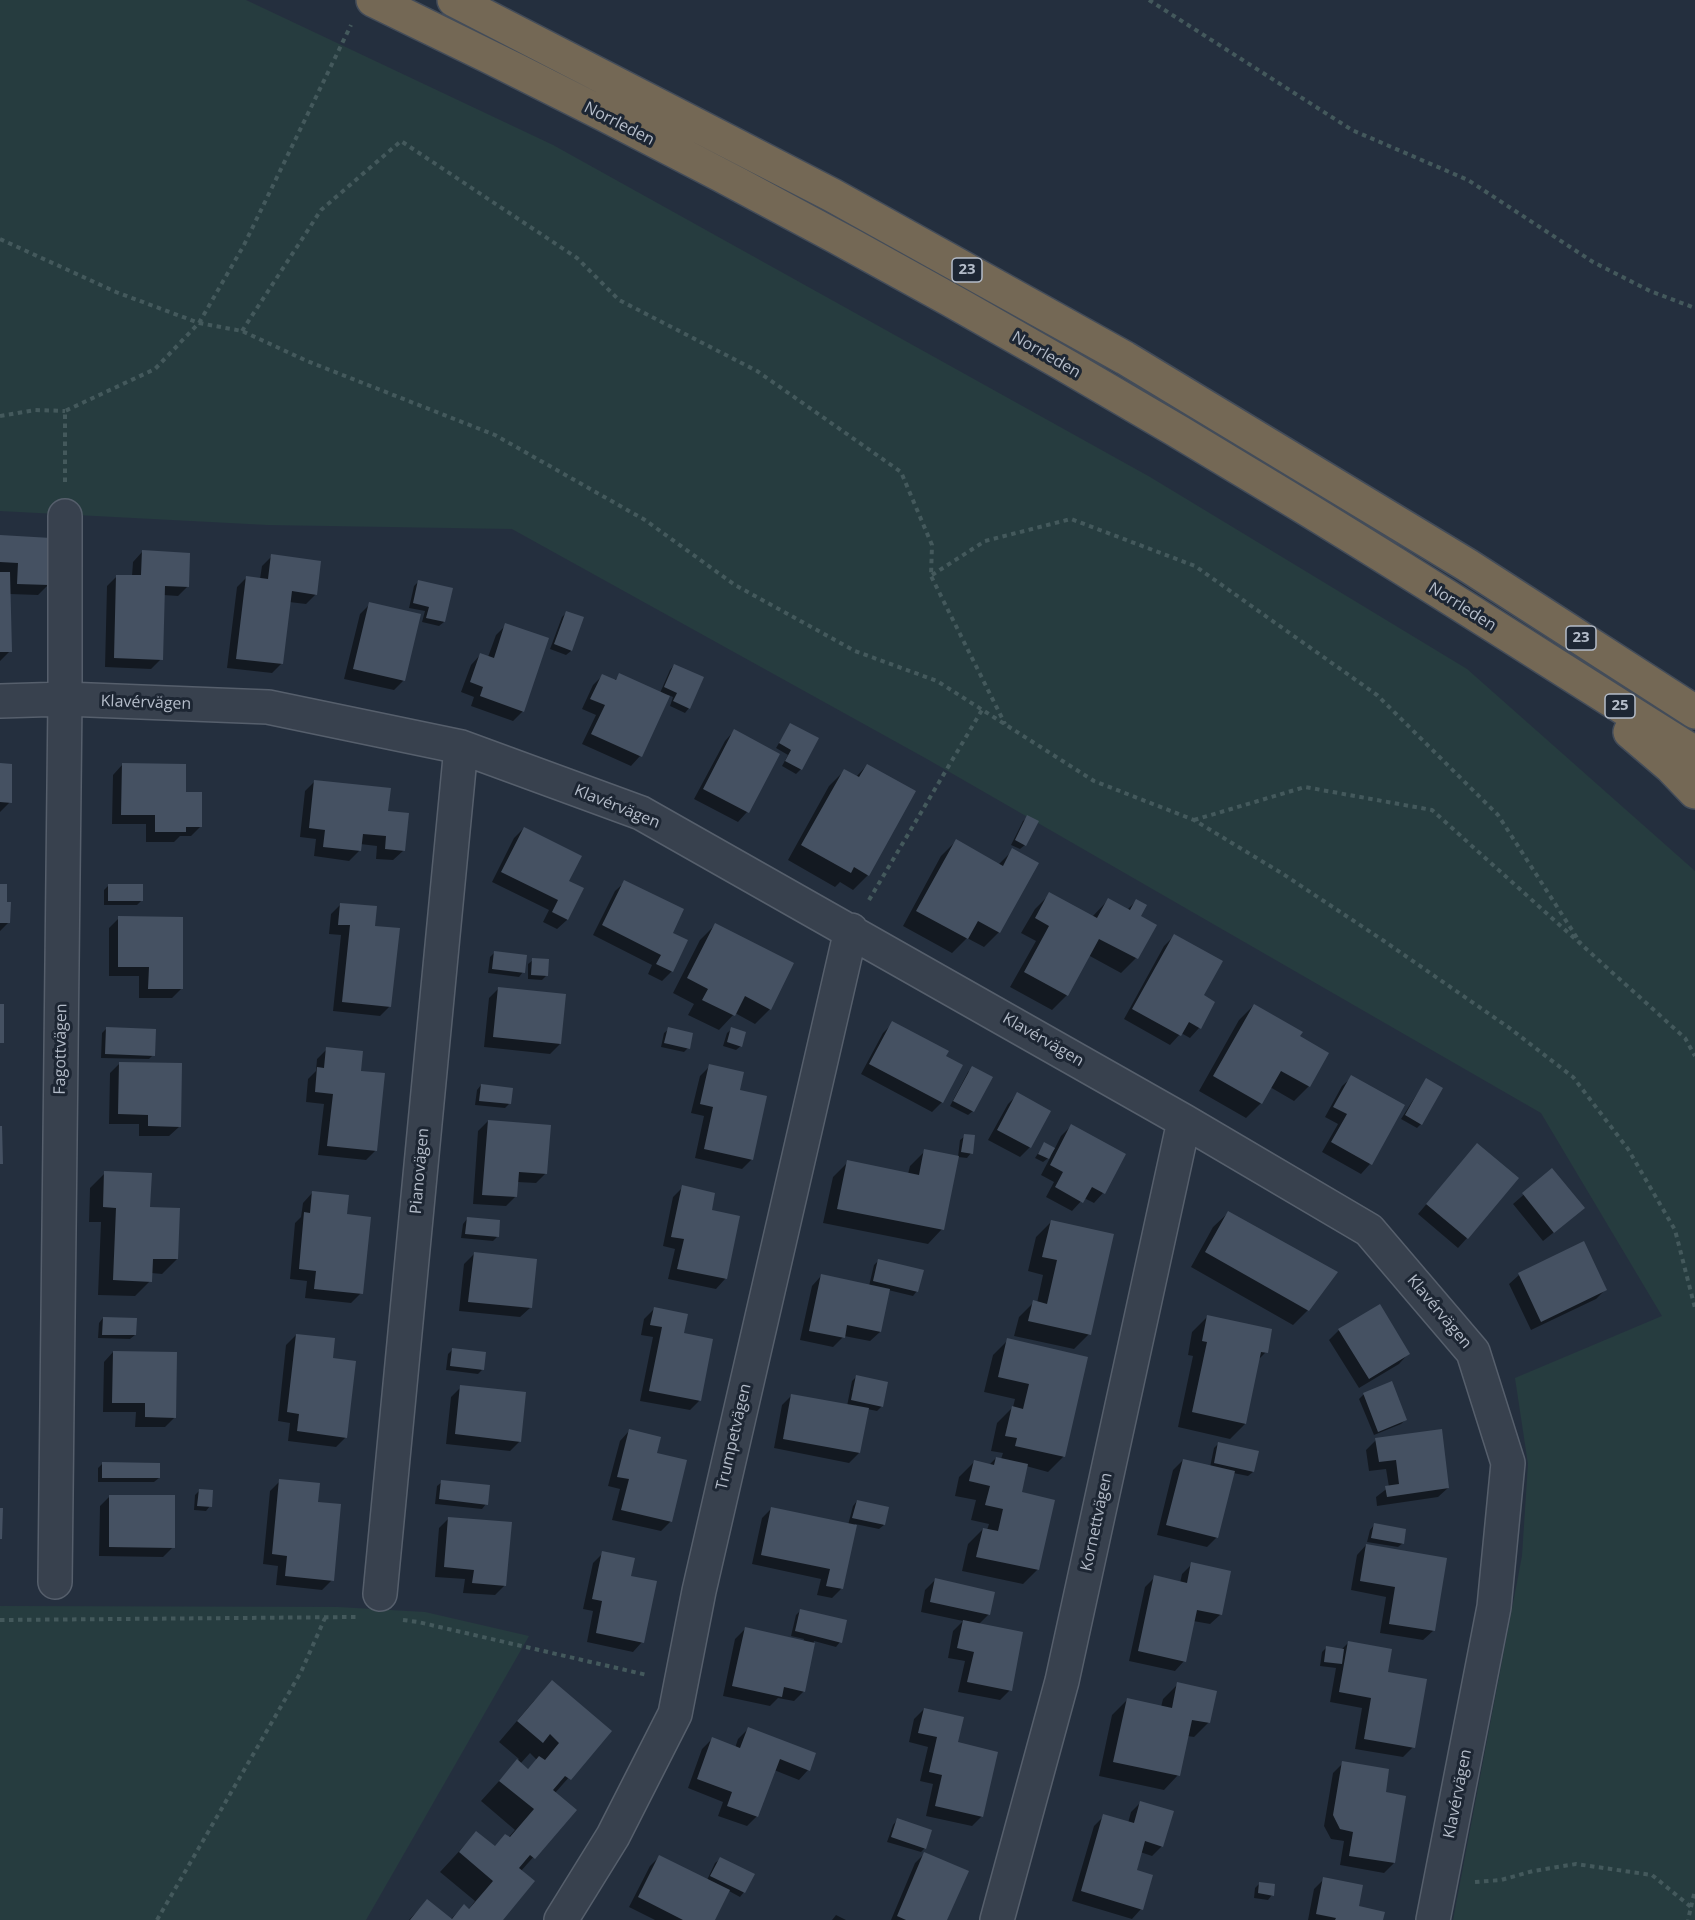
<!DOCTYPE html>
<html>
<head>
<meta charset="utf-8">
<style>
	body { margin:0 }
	canvas { display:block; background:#242f3e }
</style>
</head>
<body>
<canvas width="1695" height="1920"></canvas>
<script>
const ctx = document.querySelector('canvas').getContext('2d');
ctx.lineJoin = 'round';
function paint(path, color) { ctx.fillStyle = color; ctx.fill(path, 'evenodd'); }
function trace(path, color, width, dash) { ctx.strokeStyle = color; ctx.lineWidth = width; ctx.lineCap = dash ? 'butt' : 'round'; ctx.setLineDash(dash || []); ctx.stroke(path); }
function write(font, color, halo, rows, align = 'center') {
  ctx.font = font + ' "Open Sans",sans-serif'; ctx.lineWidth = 6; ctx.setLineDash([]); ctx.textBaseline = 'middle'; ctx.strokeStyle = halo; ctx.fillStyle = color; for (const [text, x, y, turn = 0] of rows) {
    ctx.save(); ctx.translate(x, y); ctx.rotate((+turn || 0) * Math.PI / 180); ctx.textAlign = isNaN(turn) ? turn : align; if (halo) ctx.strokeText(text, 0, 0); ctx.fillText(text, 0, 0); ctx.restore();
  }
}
const green = new Path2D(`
	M0 0H246L553 145 1150 477 1467 669 1695 871V1920H1453L1522 1556 1528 1464 1515 1378 1662 1316 1541 1113 927 759 512 529 268 525 0 511Z
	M0 1606 338 1607 425 1612 529 1636 366 1920H0Z`);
const shadow = new Path2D(`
	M0 537 48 585 38 595 9 594 10 651 0 661Z
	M142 552 188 586 178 596 163 595 161 659 151 669 105 667 107 586 117 576H132L133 562Z
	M272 556 316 594 306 604 289 602 282 663 272 673 227 668 237 587 247 577 260 579 262 566Z
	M419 581 444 622 439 626 422 622 425 611 409 608 414 586Z
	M370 604 403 681 394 690 344 679 360 614Z
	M567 612 582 618 571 651 566 655 550 649 562 617Z
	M506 625 523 711 513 721 471 706 474 697 461 692 471 665 480 655 488 657 496 635Z
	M674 665 689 708 685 713 670 706 673 697 668 695 640 756 631 766 582 744 596 715 582 709 593 685 602 676 614 681 620 675 660 693 670 670Z
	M790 725 801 769 796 774 782 766 788 755 776 748Z
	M734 731 747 812 738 822 694 799 725 741Z
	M0 765 10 802 0 812Z
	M122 765 184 793 201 826 191 836H180L174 842H146V824H112L113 775Z
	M867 765 868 875 853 890 840 882 835 887 788 860 829 786 844 771 856 777Z
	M315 781 387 812 403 851 393 860 376 859 377 846 360 844 359 851 349 861 314 856 316 839 300 837 305 791Z
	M1028 817 1025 845 1020 849 1011 845 1023 821Z
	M524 828 567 882 582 889 567 920 557 929 543 922 549 910 492 882 514 838Z
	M956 841 998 865 1013 850 999 932 984 947 967 938 952 953 903 926 941 856Z
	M625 882 671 933 672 971 662 981 648 974 652 965 593 935 615 891Z
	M0 885 9 922 0 931Z
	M108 886 142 900 137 905H104V890Z
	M1050 894 1092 917 1108 900 1127 910 1136 901 1139 917 1155 925 1136 958 1121 973 1088 955 1067 995 1052 1010 1010 987 1036 941 1021 933 1035 909Z
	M341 904 374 927 390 1006 380 1016 333 1011 341 935 329 934 331 914Z
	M119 918 182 988 172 998H139V976H109V928Z
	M715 925 770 1009 755 1024 735 1013 719 1030 688 1015 694 1004 673 993 700 940Z
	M1174 936 1202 996 1199 1028 1190 1038 1181 1033 1170 1045 1124 1019 1164 946Z
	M495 952 523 972 519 977 488 973 490 957Z
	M533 960 546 976 542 980 528 979V964Z
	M499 988 560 1044 550 1054 484 1047 489 998Z
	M1254 1005 1298 1037 1309 1086 1294 1101 1270 1087 1261 1103 1246 1118 1199 1091 1239 1020Z
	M893 1023 961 1066 942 1102 932 1112 861 1074 883 1033Z
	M106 1029 153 1055 149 1059 101 1058 102 1033Z
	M669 1029 688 1048 684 1052 661 1047 664 1033Z
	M732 1029 741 1046 736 1050 723 1046 727 1033Z
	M327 1049 359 1072 376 1150 366 1160 318 1155 324 1104 306 1102 308 1079 316 1071 317 1059Z
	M120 1063 179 1127 169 1136H139V1124H109L110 1073Z
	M710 1066 739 1092 752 1159 742 1169 695 1158 704 1116 691 1113 700 1076Z
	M973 1068V1111L968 1115 950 1106 968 1072Z
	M1352 1077 1370 1164 1361 1174 1322 1152 1338 1124 1325 1117 1342 1086Z
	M1426 1080 1421 1124 1417 1128 1401 1119Z
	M481 1085 509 1104 505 1108 475 1105 477 1090Z
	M1018 1094 1030 1147 1020 1157 988 1140 1008 1104Z
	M488 1121 546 1173 536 1183 517 1182 516 1196 506 1206 473 1204 478 1131Z
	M1071 1126 1103 1193 1094 1203 1084 1198 1072 1211 1046 1197 1054 1182 1041 1175 1051 1156 1043 1162 1035 1158 1044 1144 1054 1150 1061 1136Z
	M965 1136 971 1153 967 1158 958 1157 960 1140Z
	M1477 1145 1467 1238 1458 1248 1418 1214Z
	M925 1151 942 1229 928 1244 823 1223 833 1177 848 1162 908 1174 910 1166Z
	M1552 1170 1573 1217 1543 1241 1513 1204Z
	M105 1173 149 1208 177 1259 162 1274 151 1273 150 1281 135 1296 98 1295 101 1222H89L90 1188Z
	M683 1187 710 1212 725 1279 716 1289 668 1279 675 1249 663 1246 673 1197Z
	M312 1193 346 1216 361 1293 351 1303 305 1298 307 1281 290 1279 295 1223 301 1217 303 1203Z
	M1228 1213 1308 1310 1293 1325 1191 1267 1213 1227Z
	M467 1219 497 1237 493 1241 461 1238 463 1224Z
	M1051 1222 1089 1334 1074 1349 1014 1336 1019 1317 1034 1302 1037 1303 1043 1275 1028 1271 1036 1237Z
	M1583 1243 1606 1289 1596 1299 1531 1330 1509 1284 1519 1275Z
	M474 1254 530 1308 520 1317 459 1311 464 1264Z
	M879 1260 917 1291 913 1296 888 1290 880 1332 870 1341 844 1336 833 1347 800 1340 812 1286 821 1276 869 1286 874 1265Z
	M654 1309 682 1334 699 1401 690 1410 640 1401 653 1337 641 1335 644 1319Z
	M1207 1317 1266 1352 1258 1360 1245 1424 1230 1439 1178 1427 1193 1356 1188 1355 1192 1332Z
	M103 1318 135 1335 130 1339 98 1338 99 1323Z
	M1339 1330 1408 1354 1399 1364 1359 1388 1329 1340Z
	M296 1335 331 1359 346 1437 336 1447 288 1441 290 1423 278 1421 286 1345Z
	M1008 1340 1086 1358 1063 1457 1048 1472 1026 1466 1020 1493 1038 1569 1023 1584 962 1571 968 1544 983 1529 987 1530 989 1524 971 1520 976 1500 955 1496 959 1477 974 1462 989 1465 996 1458 1001 1459 1003 1453 991 1451 997 1423 1013 1407 1015 1399 984 1392 993 1355Z
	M453 1349 482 1370 478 1374 446 1370 448 1354Z
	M113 1352 175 1417 165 1427H135L136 1412H103L104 1362Z
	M857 1376 882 1406 877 1411 867 1409 859 1453 849 1463 774 1448 782 1405 792 1395 847 1406 852 1381Z
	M1391 1383 1406 1419 1401 1424 1374 1435 1359 1399 1363 1395Z
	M461 1387 520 1441 510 1451 446 1444 451 1397Z
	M629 1431 655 1454 671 1521 661 1531 612 1520 620 1489 608 1486 620 1441Z
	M1376 1440 1448 1488 1438 1497 1377 1506 1376 1497 1389 1487 1386 1469 1369 1471 1366 1450Z
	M1219 1443 1253 1472 1248 1476 1233 1473 1217 1537 1207 1547 1157 1535 1173 1470 1183 1460 1210 1467 1214 1448Z
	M103 1463 159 1478 154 1482H98V1468Z
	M280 1481 316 1503 332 1580 322 1590 276 1585 278 1566 263 1564 270 1491Z
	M442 1482 486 1504 482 1509 435 1504 437 1486Z
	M200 1490 210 1506 206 1511 194 1510 195 1495Z
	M110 1496 173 1547 163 1557 99 1556 100 1506Z
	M857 1501 884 1525 879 1529 855 1524 841 1589 832 1598 817 1595 821 1579 752 1564 762 1518 771 1509 848 1525 853 1506Z
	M449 1518 505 1585 495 1595 463 1593 465 1579 435 1577 439 1528Z
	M1374 1525 1403 1543 1398 1547 1367 1542 1370 1530Z
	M1366 1545 1433 1631 1423 1640 1380 1633 1386 1597 1351 1590 1357 1555Z
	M603 1553 630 1577 642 1642 633 1652 587 1642 593 1611 583 1609 593 1563Z
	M1192 1564 1220 1615 1210 1624 1193 1621 1184 1661 1175 1671 1129 1661 1145 1587 1155 1577 1180 1583 1182 1574Z
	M935 1580 989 1614 979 1624 1010 1690 1000 1700 958 1692 965 1661 948 1658 953 1631 963 1621 921 1612 925 1590Z
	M801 1610 840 1642 836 1647 814 1641 804 1691 794 1701 778 1698 770 1706 723 1696 735 1639 745 1629 803 1642 804 1639 791 1636 796 1615Z
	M1348 1643 1386 1673 1413 1747 1403 1757 1355 1749 1362 1708 1330 1702 1336 1668 1320 1666 1322 1652 1326 1648 1341 1650Z
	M552 1682 610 1731 555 1793 575 1810 521 1871 501 1920H409L427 1901 450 1920 464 1906 468 1910 475 1901 440 1872 476 1833 494 1847 508 1838 515 1830 481 1801 519 1759 499 1742 533 1702ZM530 1753 537 1760 527 1770 520 1764Z
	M1178 1684 1209 1722 1194 1737 1187 1736 1178 1775 1164 1790 1099 1776 1112 1715 1127 1700 1161 1707 1163 1699Z
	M924 1709 956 1743 982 1816 972 1826 926 1816 933 1784 920 1781 928 1747 909 1742 914 1719Z
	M748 1729 808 1770 799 1780 774 1770 757 1816 747 1826 718 1816 723 1802 688 1788 702 1749 712 1739 735 1748 738 1739Z
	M1343 1763 1384 1794 1394 1863 1384 1873 1340 1865 1344 1841 1331 1839 1324 1826 1333 1773Z
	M1141 1802 1162 1846 1152 1856 1140 1852 1135 1871 1141 1909 1132 1919 1072 1901 1094 1826 1104 1816 1128 1823 1131 1812Z
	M897 1820 925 1848 921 1852 887 1842 893 1825Z
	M925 1853 946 1920H891L915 1863Z
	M659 1857 707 1880 715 1863 720 1859 744 1892 740 1897 729 1891 713 1920H655L629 1907 650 1866Z
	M1324 1879 1357 1907 1382 1920H1308L1314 1889Z
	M1260 1883 1272 1895 1268 1900 1254 1898 1255 1888Z
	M836 1915 846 1920H832Z`);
const building = new Path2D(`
	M0 535 51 538 49 585 17 584 18 563 0 562Z
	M142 550 190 553 189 587 165 586 163 660 114 658 116 575H141Z
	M271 554 321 561 317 595 292 591 283 664 236 659 246 576 268 579Z
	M0 572H10L12 652H0Z
	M418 580 453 588 445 622 426 618 429 607 413 603Z
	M369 602 421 614 405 681 353 669Z
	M566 611 584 617 572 651 554 644Z
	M505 623 549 638 524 712 480 696 483 687 470 682 480 653 494 658Z
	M674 664 704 677 690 709 673 701 677 693 664 687Z
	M619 673 670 696 642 757 591 734 605 705 590 699 602 674 616 680Z
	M790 723 819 738 802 770 785 761 791 750 779 743Z
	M734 729 780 754 749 813 703 789Z
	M0 763 12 764V803L0 802Z
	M122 763 186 764V792H202V827H186V832H155V815H121Z
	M867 764 916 791 869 876 854 867 851 873 801 845 844 769 859 777Z
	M314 780 391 788 388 811 409 813 405 851 385 849 386 836 363 834 361 851 323 847 325 830 309 828Z
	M1027 815 1039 821 1026 846 1015 840Z
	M524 827 582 856 569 881 584 888 568 920 552 912 558 900 501 872Z
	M956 839 1003 866 1012 848 1039 863 1000 933 978 921 968 939 916 911Z
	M624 880 684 909 673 933 688 940 673 972 656 964 661 955 602 925Z
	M0 884H7V902H11L10 923H0Z
	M108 884H143V901H108Z
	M1049 892 1097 918 1108 898 1130 910 1136 899 1147 905 1141 916 1157 925 1138 959 1099 939 1068 996 1024 972 1049 926 1035 918Z
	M340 903 377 906 375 926 400 928 391 1007 342 1002 350 925H338Z
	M118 916 183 917V989H148L149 967H118Z
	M715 923 794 963 771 1010 745 996 735 1016 702 1000 708 989 687 978Z
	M1174 934 1223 961 1204 995 1215 1002 1201 1029 1189 1022 1181 1036 1132 1009Z
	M494 951 527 955 525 973 492 969Z
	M532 958 549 959 548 976 531 975Z
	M498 987 566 994 561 1044 493 1037Z
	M0 1004H4V1043H0Z
	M1254 1004 1303 1032 1300 1036 1329 1053 1310 1087 1281 1071 1262 1104 1213 1076Z
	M892 1021 949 1051 946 1056 963 1065 943 1103 869 1064Z
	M106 1027 156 1029 155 1056 105 1054Z
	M668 1027 693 1033 690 1049 664 1043Z
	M731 1027 746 1032 742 1047 727 1042Z
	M326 1047 363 1051 361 1071 385 1073 377 1151 327 1146 333 1094 315 1092 317 1067 324 1068Z
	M119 1062 182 1063 181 1127 148 1126V1115L118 1114Z
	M709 1064 744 1072 740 1090 767 1096 753 1160 704 1149 713 1107 700 1104Z
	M972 1066 993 1077 974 1112 953 1101Z
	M1351 1075 1405 1105 1372 1165 1331 1142 1347 1114 1333 1107Z
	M1426 1078 1443 1088 1422 1125 1405 1115Z
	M481 1084 513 1088 511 1104 479 1101Z
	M1017 1092 1051 1111 1031 1148 997 1130Z
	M488 1120 551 1125 547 1174 519 1172 517 1197 482 1195Z
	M1071 1124 1126 1154 1105 1194 1092 1187 1083 1203 1055 1187 1063 1172 1050 1165Z
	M0 1126H2L3 1164H0Z
	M964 1134 975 1135 973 1154 961 1152Z
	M1044 1142 1055 1148 1049 1159 1038 1154Z
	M1477 1143 1519 1178 1468 1239 1426 1204Z
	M924 1149 959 1156 944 1230 837 1209 847 1160 919 1175Z
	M1552 1168 1585 1208 1554 1233 1522 1193Z
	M104 1171 152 1173 150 1207 180 1208 178 1259H153L152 1282 113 1280 116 1208 103 1207Z
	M682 1185 715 1193 712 1210 740 1216 727 1279 677 1269 684 1239 671 1237Z
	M312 1191 349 1195 347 1214 371 1217 363 1294 314 1289 316 1271 299 1269 304 1212 310 1213Z
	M1228 1211 1338 1272 1309 1311 1205 1252Z
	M467 1217 500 1220 499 1237 465 1234Z
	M1051 1220 1114 1234 1091 1335 1028 1321 1033 1300 1047 1304 1057 1260 1042 1257Z
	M1584 1241 1607 1290 1541 1322 1518 1273Z
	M474 1252 537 1259 532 1308 468 1302Z
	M878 1259 924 1270 918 1292 873 1281Z
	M821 1274 890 1289 881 1332 847 1325 845 1338 809 1331Z
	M1380 1304 1410 1354 1369 1379 1338 1329Z
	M654 1307 688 1314 684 1333 713 1339 701 1401 649 1391 662 1327 650 1325Z
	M1207 1315 1272 1329 1268 1353 1261 1352 1246 1424 1192 1412 1207 1342 1202 1341Z
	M103 1317 137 1318 136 1335H102Z
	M296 1334 335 1338 333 1358 356 1361 347 1438 297 1431 299 1414 287 1412Z
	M1007 1338 1088 1357 1065 1457 1015 1446 1017 1438 1005 1436 1012 1406 1023 1409 1029 1384 998 1377Z
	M452 1348 486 1352 484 1370 450 1366Z
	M113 1351 177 1352 176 1418 145 1417V1403H112Z
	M856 1375 888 1382 883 1407 851 1400Z
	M1392 1381 1407 1420 1378 1432 1363 1393Z
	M460 1385 526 1392 521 1442 455 1434Z
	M791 1394 869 1408 860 1453 783 1439Z
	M629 1429 661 1437 657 1453 687 1460 672 1522 621 1510 629 1479 617 1477Z
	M1442 1429 1449 1488 1387 1497 1385 1486 1399 1484 1396 1460 1379 1462 1375 1438Z
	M1218 1442 1259 1451 1254 1472 1214 1463Z
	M996 1457 1028 1464 1022 1492 1055 1500 1039 1570 976 1557 983 1528 998 1531 1003 1509 985 1505 990 1486 969 1481 974 1460 994 1465Z
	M1183 1459 1235 1471 1218 1538 1166 1525Z
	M102 1462 160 1463V1478H102Z
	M279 1479 320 1483 318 1502 341 1504 334 1581 285 1576 287 1556 272 1554Z
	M441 1480 490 1485 488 1505 439 1499Z
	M199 1489 213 1490 212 1507 197 1506Z
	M109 1495H175V1548L109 1547Z
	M857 1500 889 1507 885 1525 852 1518Z
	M771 1507 857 1525 843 1589 826 1586 830 1569 761 1555Z
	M0 1508H3L2 1539H0Z
	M448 1517 512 1522 506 1586 472 1583 474 1570 444 1567Z
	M1374 1523 1406 1529 1404 1544 1371 1538Z
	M1366 1544 1447 1558 1435 1631 1389 1624 1395 1587 1360 1581Z
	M602 1551 635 1558 631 1576 657 1581 644 1643 596 1633 602 1601 592 1599Z
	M1191 1562 1231 1571 1222 1615 1197 1610 1186 1662 1138 1651 1154 1575 1187 1583Z
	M935 1578 995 1592 990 1615 930 1602Z
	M800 1609 847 1620 842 1643 795 1631Z
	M963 1620 1023 1632 1012 1691 967 1682 974 1652 957 1648Z
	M745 1627 815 1643 805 1692 784 1687 782 1697 732 1686Z
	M1348 1641 1392 1649 1388 1672 1427 1679 1415 1748 1364 1739 1371 1698 1339 1692Z
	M1326 1646 1344 1649 1342 1664 1324 1662Z
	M552 1680 612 1731 571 1780 565 1776 553 1790 577 1810 535 1859 530 1855 519 1868 535 1881 503 1920H410L427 1899 452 1919 464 1904 469 1909 493 1881 459 1852 476 1831 495 1846 505 1834 510 1837 534 1809 499 1781 517 1759 528 1769 539 1756 545 1760 559 1743 550 1734 543 1743 517 1721Z
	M1177 1682 1217 1691 1210 1723 1192 1720 1180 1776 1113 1762 1127 1698 1172 1708Z
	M924 1708 964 1717 958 1742 998 1752 983 1817 935 1806 942 1775 929 1772 937 1737 918 1733Z
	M748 1727 816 1753 810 1771 780 1759 758 1817 727 1806 732 1792 697 1779 712 1737 740 1748Z
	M1342 1761 1389 1769 1386 1792 1406 1796 1395 1863 1349 1856 1353 1832 1340 1829 1333 1815Z
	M1140 1801 1174 1811 1163 1847 1145 1841 1137 1870 1153 1875 1143 1910 1081 1891 1103 1814 1134 1823Z
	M897 1818 932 1830 926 1849 891 1837Z
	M924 1852 969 1871 947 1920H906L897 1916Z
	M659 1855 730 1890 715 1920H683L638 1897Z
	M720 1857 755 1874 745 1893 710 1876Z
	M1323 1877 1363 1885 1359 1906 1385 1912 1383 1920H1335L1336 1918 1316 1914Z
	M1259 1882 1275 1884 1274 1896 1258 1893Z`);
const path = new Path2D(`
	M1149 0 1352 130 1468 180 1593 262 1650 291 1695 308
	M0 239 116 292 199 323 242 331 307 361 495 435 645 520 735 585 855 651 937 681 1094 781 1194 820 1283 874 1384 941 1508 1027 1573 1077 1628 1149 1675 1230 1695 1308
	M242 331 321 210 401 141 577 258 619 300 757 371 901 472 932 545 931 576 1005 724
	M0 416 35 410 65 411
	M65 482V411L155 369 199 323 244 245 351 25
	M932 575 985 541 1071 519 1195 566 1377 695 1498 815 1581 944
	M1194 820 1305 787 1432 810 1685 1038 1695 1056
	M869 900 982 710
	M0 1620 356 1617
	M403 1620 418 1622 647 1675
	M1475 1882 1501 1880 1533 1871 1576 1864 1652 1875 1691 1907 1688 1920
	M1691 1907 1695 1890
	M157 1920 301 1672 325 1618`);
const minor = new Path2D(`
	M0 701 65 699 268 707 461 747 641 813 1184 1121 1369 1230 1473 1352 1508 1463 1494 1607 1433 1920
	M55 1582 65 699V516
	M380 1594 461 747
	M561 1920 613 1836 675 1714 699 1591 851 930
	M997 1920 1062 1681 1184 1121`);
const highway = new Path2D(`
	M373 0C686 150 991 316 1287 497 1424 580 1559 668 1695 753
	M454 0 832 195 1125 358 1467 565 1695 712
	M1630 732 1671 767 1695 792`);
const shields = [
	[967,270,30],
	[1581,638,30],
	[1620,706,30]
];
const shieldNames = [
	["23",967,270],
	["23",1581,638],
	["25",1620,706]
];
const streetNames = [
	["Norrleden",619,124,27],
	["Norrleden",1046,355,30],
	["Norrleden",1462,607,32],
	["Klavérvägen",146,703,2],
	["Klavérvägen",617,807,22],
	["Klavérvägen",1043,1040,30],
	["Fagottvägen",61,1049,-89],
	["Pianovägen",420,1171,-85],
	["Klavérvägen",1439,1312,50],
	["Trumpetvägen",734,1437,-77],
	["Kornettvägen",1097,1522,-78],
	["Klavérvägen",1458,1794,-79]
];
paint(green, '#263c3f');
paint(shadow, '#0007');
paint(building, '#455162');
trace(minor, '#565f6c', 36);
trace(highway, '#434c59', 36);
trace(path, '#44595c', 4, [4.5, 4.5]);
trace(minor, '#38414e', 33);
trace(highway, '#746855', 33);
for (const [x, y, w] of shields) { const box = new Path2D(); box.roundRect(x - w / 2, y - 12, w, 24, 4.5); ctx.fillStyle = '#1d2633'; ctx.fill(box); trace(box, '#b4bcc9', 1.5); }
write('bold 15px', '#b4bcc9', null, shieldNames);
write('16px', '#b4bcc9', '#1d2633', streetNames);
</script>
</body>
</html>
